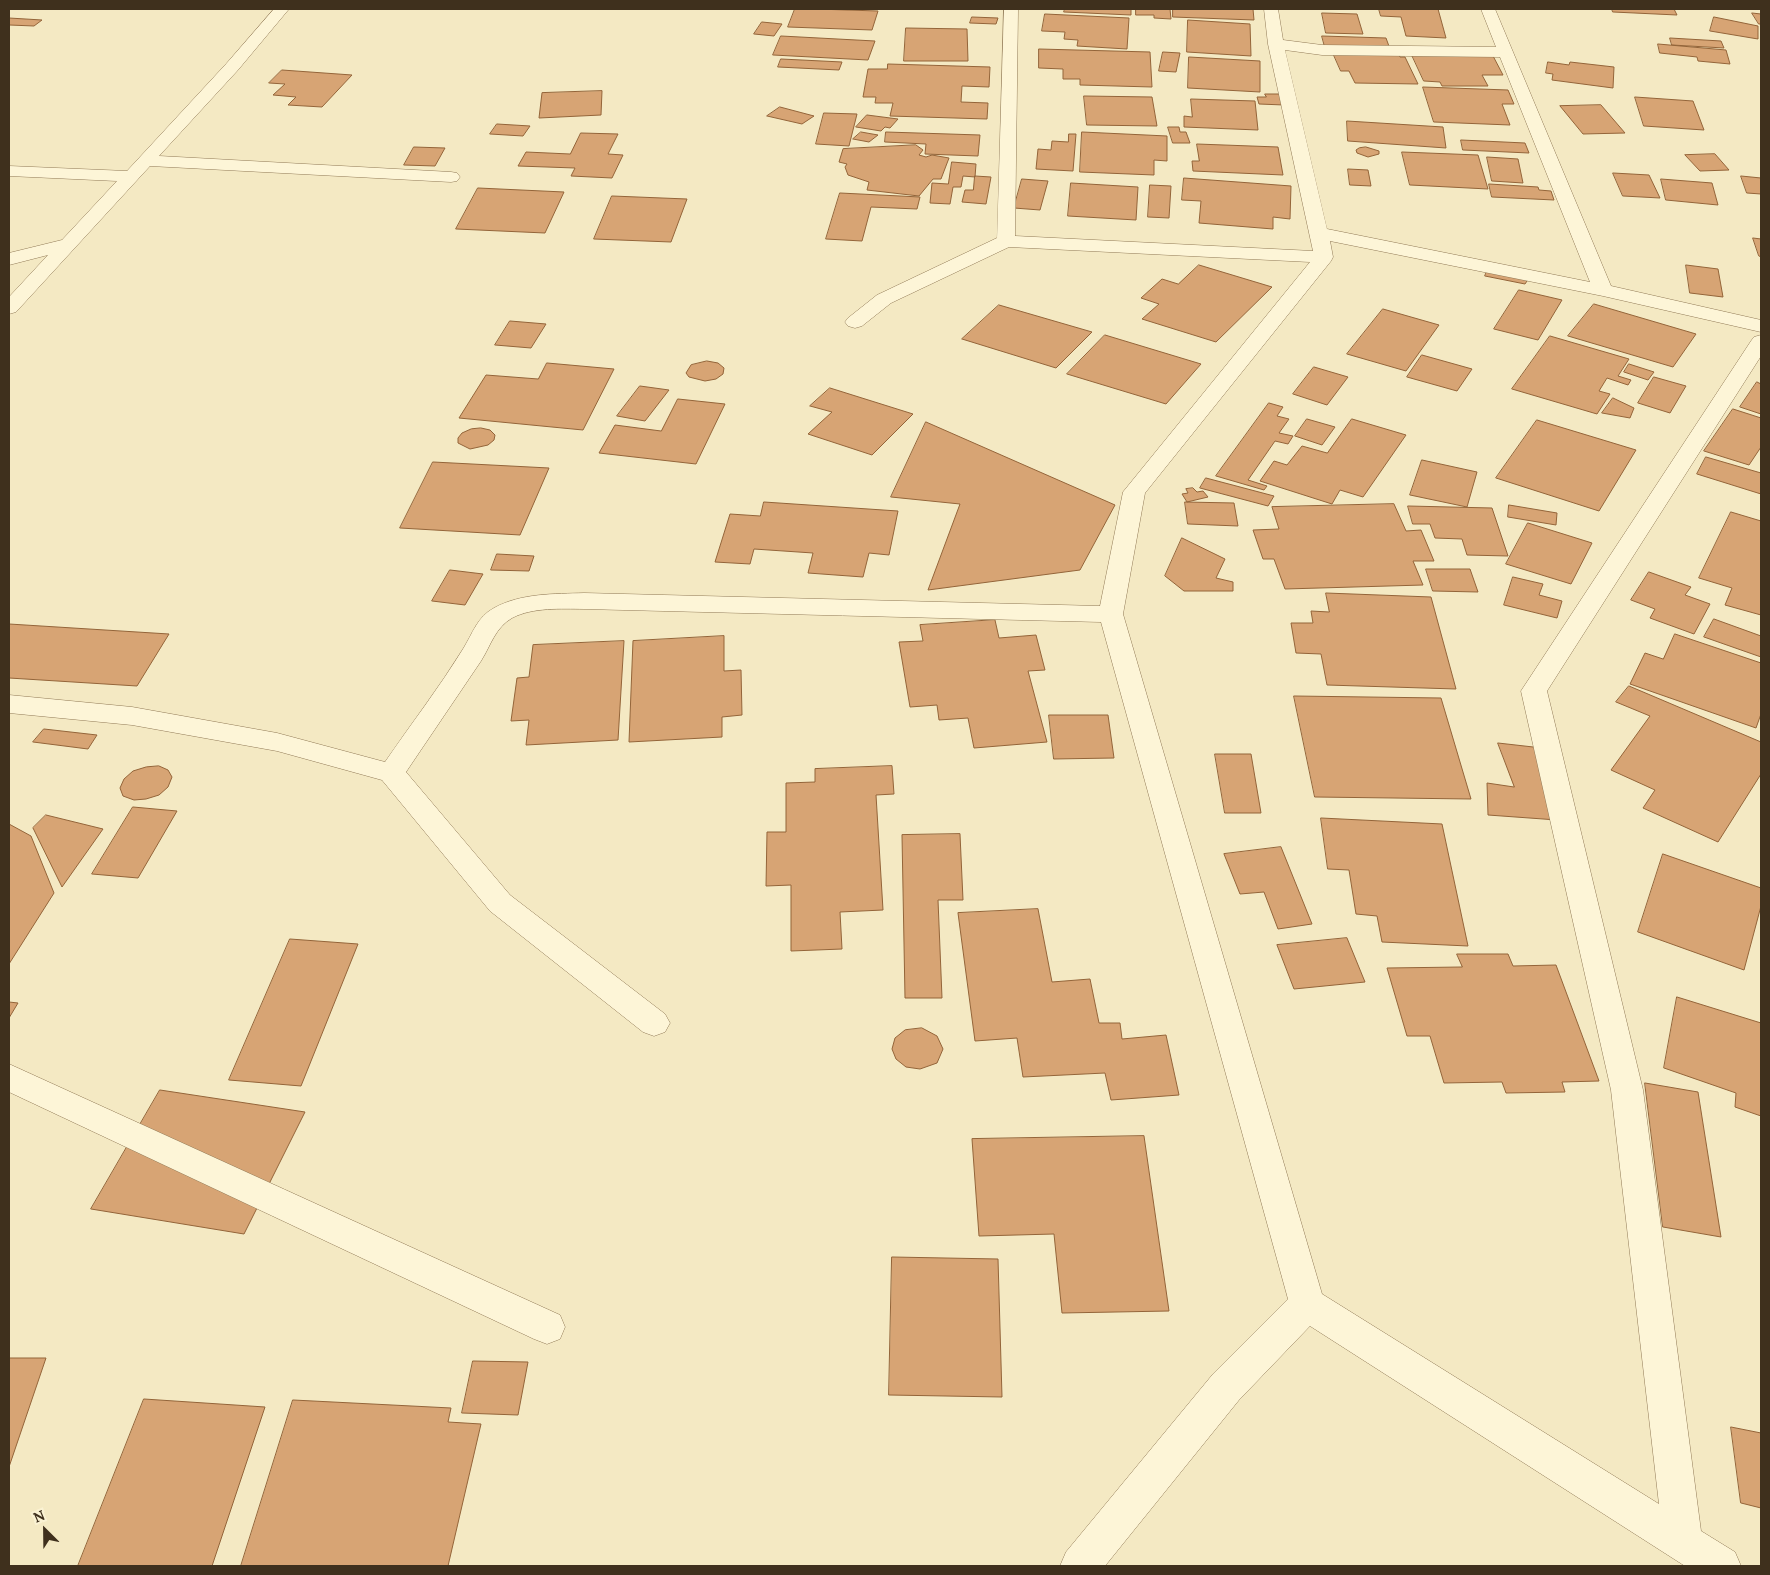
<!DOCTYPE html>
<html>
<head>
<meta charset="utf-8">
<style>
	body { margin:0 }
	#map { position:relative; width:1770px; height:1575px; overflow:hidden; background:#f4e9c3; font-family:Lora,serif }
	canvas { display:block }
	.frame { position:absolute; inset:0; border:10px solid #3f301d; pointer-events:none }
	.north { position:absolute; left:20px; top:1505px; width:50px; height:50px; -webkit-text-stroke:4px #faf2d3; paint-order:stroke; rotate:337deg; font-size:14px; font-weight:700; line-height:20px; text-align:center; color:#3f301d }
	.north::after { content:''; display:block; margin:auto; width:18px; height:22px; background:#3f301d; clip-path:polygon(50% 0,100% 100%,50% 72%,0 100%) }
</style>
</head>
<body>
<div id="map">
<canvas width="1770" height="1575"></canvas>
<div class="frame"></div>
<div class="north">N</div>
</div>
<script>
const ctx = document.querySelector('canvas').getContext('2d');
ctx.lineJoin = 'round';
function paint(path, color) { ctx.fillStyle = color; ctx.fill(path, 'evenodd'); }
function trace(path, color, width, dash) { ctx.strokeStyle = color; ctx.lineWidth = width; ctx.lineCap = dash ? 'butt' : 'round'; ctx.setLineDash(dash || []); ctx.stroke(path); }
const building = new Path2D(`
	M795 9H816L878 11 872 30 788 27Z
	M1065 9H1131V15L1064 12Z
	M1136 9H1170L1171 19 1154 18V15H1136Z
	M1173 9H1253L1254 20 1173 17Z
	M1379 9H1438L1446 38 1406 36 1401 17 1381 16Z
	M1612 9H1674L1677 15 1613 12Z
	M1322 13 1357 14 1363 34 1326 33Z
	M1752 13 1761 14V24H1759Z
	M1045 14 1129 18 1127 49 1077 46 1078 40 1064 39 1065 32 1042 31Z
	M972 17 998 18 996 24 970 23Z
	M1714 17 1758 26V39L1710 31Z
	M9 18 42 20 34 26 9 25Z
	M1188 20 1250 24 1251 56 1187 52Z
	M762 22 782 24 774 36 754 34Z
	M906 28 967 29 968 61H904Z
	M781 36 875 41 868 60 773 55Z
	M1322 36 1386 38 1390 49 1325 47Z
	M1670 38 1721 41 1724 48 1672 45Z
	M1658 44 1726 50 1730 64 1698 61 1697 57 1660 53Z
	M1039 49 1150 52 1152 87 1080 85V79H1063V69L1039 68Z
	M1163 52 1180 53 1176 72 1159 71Z
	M1333 53H1398L1400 57H1405L1418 84 1355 83 1349 71H1341Z
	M1411 53 1492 54 1503 75H1482L1488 86H1442L1440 82 1424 81Z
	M1189 57 1260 61V92L1188 88Z
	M781 59 842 62 839 70 778 67Z
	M1548 62 1569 65 1570 62 1614 67 1613 88 1552 80 1553 74 1546 73Z
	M888 64 990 67 989 87 962 86 961 102 988 103 987 119 890 116 893 103H875L876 97H863L868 69H887Z
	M282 70 352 75 322 107 288 105 296 97 273 95 285 84 269 83Z
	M1423 87 1508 90 1514 104H1502L1510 125 1434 122Z
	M602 91 601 115 539 118 542 93Z
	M1265 94H1281L1284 105 1259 104 1257 97H1266Z
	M1084 96 1152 97 1157 126 1087 125Z
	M1635 97 1693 101 1704 130 1644 126Z
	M1191 99 1255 101 1258 130 1184 127V116L1192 117Z
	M1601 105 1625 133 1583 134 1560 106Z
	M780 107 814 116 802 124 767 116Z
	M824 113 857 114 849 146 816 144Z
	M867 115 898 119 890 128 885 127 881 131 856 127Z
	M1347 121 1443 127 1446 148 1348 141Z
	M497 124 530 126 523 136 490 134Z
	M1168 127H1179L1180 132H1186L1190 143H1173Z
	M861 132 878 135 869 142 853 139Z
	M886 132 980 135 978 156 925 154 926 144 885 142Z
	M1082 132 1167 136V161L1154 160V175L1080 172Z
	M581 133 618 134 608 154 623 155 612 178 571 176 575 168 518 166 526 152 570 154Z
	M1069 134H1076L1073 171 1036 169 1038 149 1051 150 1052 141 1068 142Z
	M1461 140 1525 143 1529 153 1463 150Z
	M1197 144 1278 147 1283 175 1193 171 1192 161H1199Z
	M916 145 923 150 919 155 926 157 932 155 949 158 941 179H933L919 196 867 190 869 182 848 175 845 167 847 164 839 162 843 149Z
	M414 147 445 148 435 166 404 165Z
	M1366 147 1379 151V154L1368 157 1357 153 1356 150 1359 148Z
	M1402 152 1478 155 1488 189 1410 185Z
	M1715 154 1729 170 1700 171 1685 155Z
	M1487 157 1518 159 1523 183 1492 181Z
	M952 162 976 164 975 177 963 176 961 187H953L950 204 930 203 932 183 948 184Z
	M1348 169 1368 170 1371 186 1350 185Z
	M1613 173 1649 175 1660 198 1623 196Z
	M975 176 991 177 986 204 962 202 965 190H973Z
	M1741 176 1761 178V194L1747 193Z
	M1184 178 1291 186 1290 219 1273 217V229L1199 223 1201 201 1182 200Z
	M1022 179 1048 181 1040 210 1014 208Z
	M1661 179 1712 183 1718 205 1666 200Z
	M1071 183 1138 187 1136 220 1068 216Z
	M1489 184 1538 187 1539 190 1551 191 1554 200 1492 197Z
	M1150 185 1171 186 1169 218 1148 217Z
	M478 188 564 192 545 233 456 229Z
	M840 193 920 197 917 209 871 207 862 241 826 239Z
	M612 196 687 199 671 242 594 239Z
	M1753 238 1761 239V257L1759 256Z
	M1199 265 1272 287 1216 342 1142 319 1159 304 1141 298 1162 279 1178 284Z
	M1686 265 1718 269 1723 297 1690 293Z
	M1488 269 1529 278 1525 284 1485 276Z
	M1519 290 1562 300 1538 340 1494 329Z
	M1594 304 1696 334 1673 367 1568 336Z
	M999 305 1092 332 1056 368 962 339Z
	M1383 309 1439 325 1406 371 1347 354Z
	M510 321 546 324 531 348 495 345Z
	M1105 335 1201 364 1166 404 1067 374Z
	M1550 336 1629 359 1618 376 1631 380 1628 385 1607 378 1599 391 1610 394 1597 414 1512 389Z
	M1422 355 1472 369 1457 391 1407 377Z
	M707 361 718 363 724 368 723 374 716 379 705 381 689 377 686 373 691 365Z
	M547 363 614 369 583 430 459 418 486 375 538 379Z
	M1629 364 1654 372 1648 380 1624 372Z
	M1314 367 1348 377 1327 405 1293 394Z
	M1654 377 1686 386 1670 413 1638 403Z
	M1757 382 1761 384V414L1740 407Z
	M640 386 669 390 645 421 617 416Z
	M830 388 913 414 872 455 808 434 832 412 810 406Z
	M1613 398 1634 408 1630 418 1602 413Z
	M678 399 725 404 696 464 599 453 615 425 661 431Z
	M1269 403 1283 407 1277 416 1289 419 1279 433 1293 436 1288 444 1275 441 1248 480 1267 486 1264 490 1216 476Z
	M1733 409 1761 418V447L1749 465 1704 451Z
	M1307 419 1335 427 1322 445 1295 436Z
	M1352 419 1406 435 1363 497 1340 490 1332 504 1260 481 1274 461 1287 465 1302 446 1327 453Z
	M1537 420 1636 450 1599 511 1496 478Z
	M926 422 1115 505 1080 570 928 590 960 504 891 497Z
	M481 428 490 430 495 435 494 440 488 445 470 449 458 443V438L462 433 471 429Z
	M1706 457 1761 473V494L1697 474Z
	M1422 460 1477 472 1467 507 1410 495Z
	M433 462 549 468 520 535 400 528Z
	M1206 478 1274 496 1268 506 1200 488Z
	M1193 488 1197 492 1203 491 1208 497 1187 502 1182 494 1188 493 1186 489Z
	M764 502 898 511 889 555 869 553 863 577 808 573 813 553 754 549 750 564 715 562 730 514 760 516Z
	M1185 502 1234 503 1238 526 1188 524Z
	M1394 504 1406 531 1421 530 1434 561H1413L1423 585 1285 589 1274 559H1263L1253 530 1279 529 1272 507Z
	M1509 505 1557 513 1556 525 1508 517Z
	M1408 506 1492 508 1508 556 1467 555 1462 539 1435 538 1430 524H1413Z
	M1731 512 1761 521V615L1725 605 1732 588 1699 578Z
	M1528 523 1592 543 1571 584 1506 564Z
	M1182 538 1225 559 1216 578 1233 582V591H1184L1165 576Z
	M497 554 534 556 529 571 491 570Z
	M1426 569H1470L1478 592 1433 591Z
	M450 570 483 574 465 605 432 601Z
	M1649 572 1691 587 1685 595 1710 604 1694 634 1650 618 1655 609 1631 600Z
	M1513 577 1543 584 1539 595 1562 601 1557 618 1504 605Z
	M1326 593 1431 597 1456 689 1327 685 1321 654 1296 653 1291 623H1313L1311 611 1329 612Z
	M1714 619 1761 636V657L1704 637Z
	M995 620 999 638 1036 635 1045 670 1028 671 1047 742 974 748 968 718 939 720 937 705 910 707 899 642 923 641 920 625Z
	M9 624 169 634 137 686 9 678Z
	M1675 634 1761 663V714L1756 728 1630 684 1645 653 1663 659Z
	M724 636V671L741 670 742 715 722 717V737L629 742 633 641Z
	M624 641 618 740 526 745 529 720 511 721 517 678 529 677 533 645Z
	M1629 686 1761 742V774L1718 842 1643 808 1655 790 1611 770 1650 716 1616 702Z
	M1294 696 1441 698 1471 799 1315 797Z
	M1049 715H1108L1114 758 1054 759Z
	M44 729 97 735 88 749 33 742Z
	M1498 743 1542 748 1557 820 1488 815 1487 783 1514 787Z
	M1215 754H1251L1261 813H1225Z
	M159 766 168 770 172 777 168 787 159 795 146 799 134 800 123 796 120 788 124 779 133 771 146 767Z
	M892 766 894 794 876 795 883 910 840 912 842 949 791 951V885L766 886 767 832H786V783L815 782V769Z
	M133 807 177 811 138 878 92 874Z
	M46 815 103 829 62 887 33 828Z
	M1321 818 1442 824 1468 946 1382 942 1377 916 1356 914 1349 870 1328 869Z
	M9 824 31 836 54 893 9 964Z
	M960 834 963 900H938L942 998H905L902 835Z
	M1281 847 1312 924 1278 929 1264 892 1240 894 1224 854Z
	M1663 854 1761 888V906L1744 970 1638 932Z
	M1038 909 1052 982 1090 979 1099 1023H1120L1122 1039 1166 1035 1179 1095 1111 1100 1105 1073 1023 1077 1017 1038 975 1041 958 913Z
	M1347 938 1365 982 1294 989 1277 945Z
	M290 939 358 944 301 1086 229 1080Z
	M1457 954H1508L1513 966 1556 965 1599 1081 1562 1082 1565 1092 1506 1093 1502 1082 1444 1083 1430 1036H1407L1387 968 1462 967Z
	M1677 997 1761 1023V1116L1735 1107 1736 1093 1664 1068Z
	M9 1002 18 1003 9 1018Z
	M922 1028 937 1036 943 1049 937 1063 920 1069 906 1067 896 1059 892 1049 895 1038 905 1030Z
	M1645 1083 1698 1092 1721 1237 1663 1227Z
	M160 1090 305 1112 244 1234 91 1209Z
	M1144 1136 1169 1311 1062 1313 1054 1234 979 1236 972 1139Z
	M892 1257 998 1259 1002 1397 889 1395Z
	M9 1358H46L9 1467Z
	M473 1361 528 1362 518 1415 462 1413Z
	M144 1399 265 1407 212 1566H78Z
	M293 1400 451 1408 448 1422 481 1424 448 1566H241Z
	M1731 1427 1761 1433V1508L1741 1503Z`);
const street = new Path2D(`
	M274 9H289L238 70 159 156 451 172 457 173 460 177 457 181 451 182 150 166 16 312 9 314V297L48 255 9 265V253L62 240 117 181 9 176V166L127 171 226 64Z
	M1004 9H1018L1015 236 1313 251 1268 44 1264 9H1278L1283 40 1322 45 1496 47 1481 9H1495L1611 286 1761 320V332L1603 296 1330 241 1333 257 1331 261 1145 493 1123 614 1322 1294 1659 1504 1611 1090 1521 691 1751 341 1754 337 1761 335V356L1547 691 1643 1090 1701 1531 1735 1552 1741 1566H1685L1310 1326 1239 1400 1105 1566H1060L1066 1552 1213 1374 1288 1299 1101 622 584 609C561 609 533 607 512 618 495 628 491 645 481 661 456 698 431 735 406 772L510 895 665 1014 670 1023 665 1032 654 1036 643 1032 490 911 382 780 277 751 132 725 9 713V695L132 707 277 733 385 762C411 724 439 688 463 649 473 633 477 617 494 608 521 593 555 594 584 593L1100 606 1123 492 1310 262 1009 247 891 303 862 326 855 328 848 326 845 322 848 318 877 295 997 238ZM1285 50 1322 55 1500 57 1590 282 1327 229Z
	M9 1064 560 1315 565 1327 560 1339 547 1344 534 1339 9 1092Z`);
paint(building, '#d7a474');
trace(building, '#936439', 1);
trace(street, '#917a57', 1);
paint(street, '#fdf5d7');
</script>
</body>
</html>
